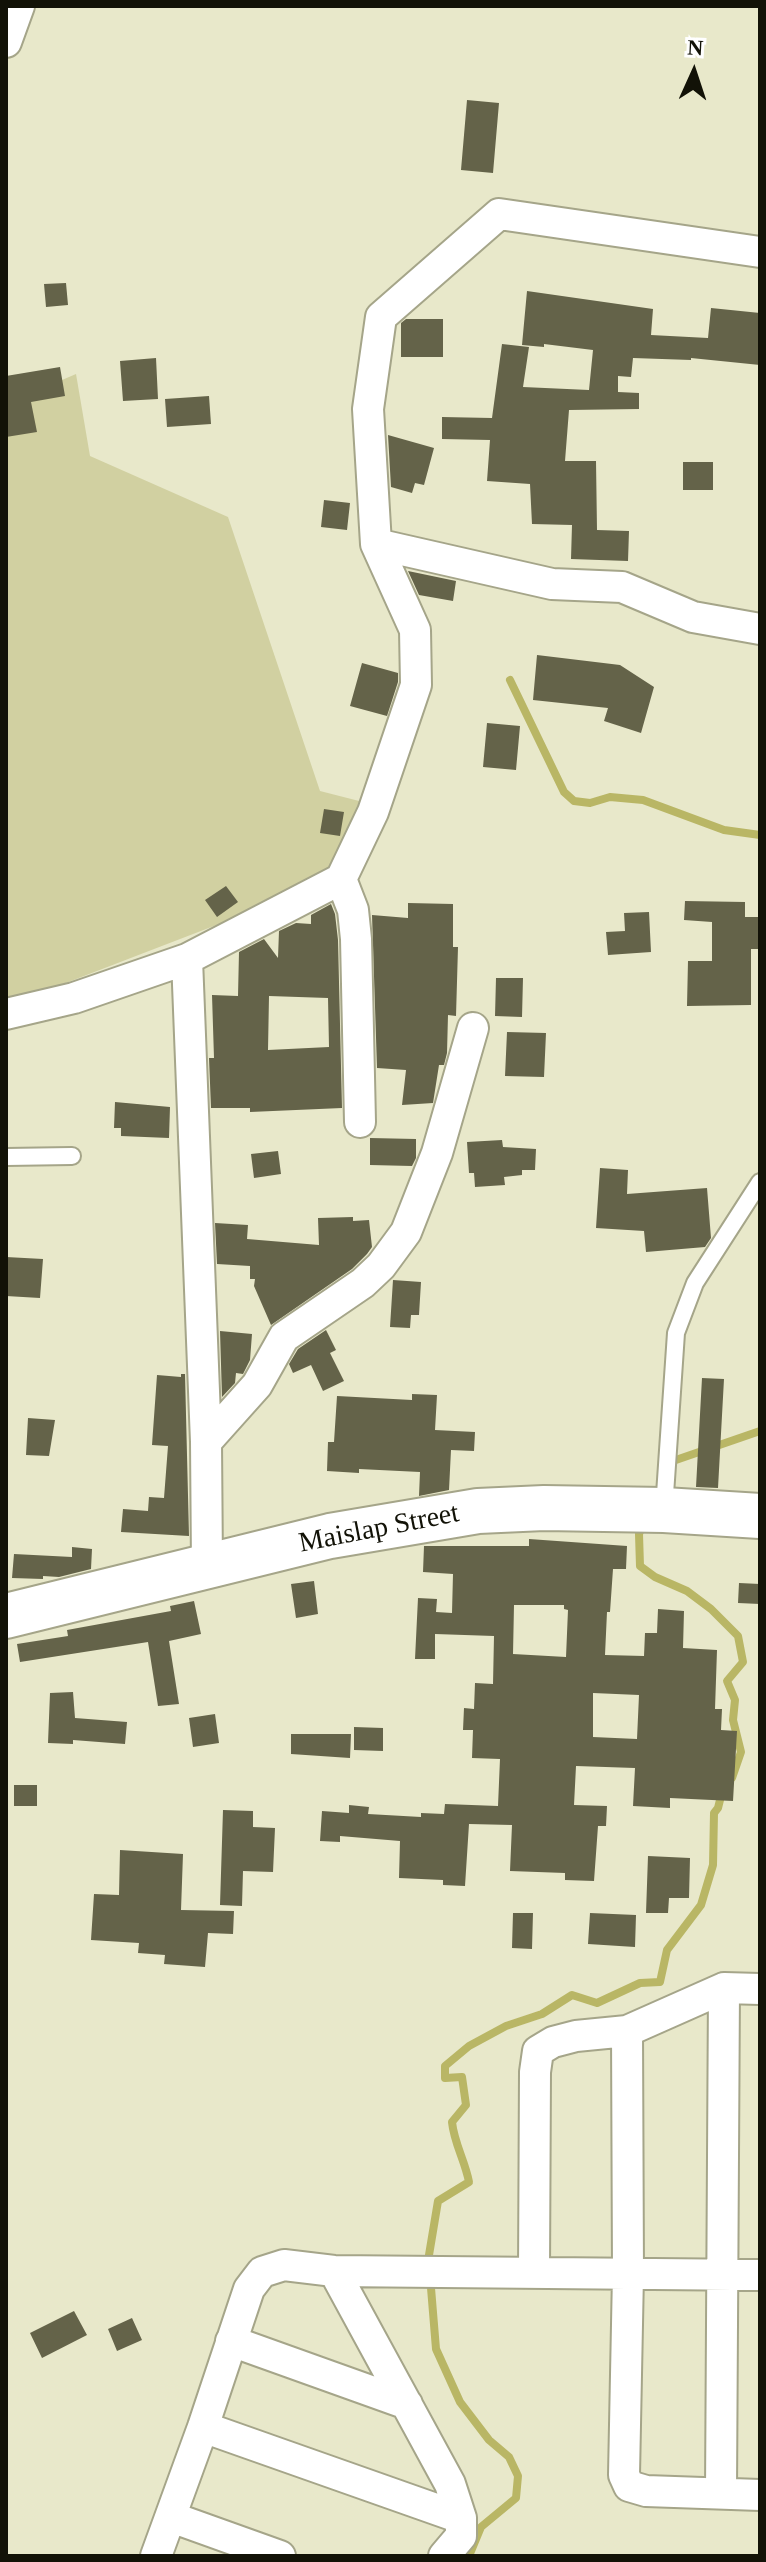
<!DOCTYPE html>
<html>
<head>
<meta charset="utf-8">
<style>
	body { margin:0 }
	#map { position:relative; width:766px; height:2562px; overflow:hidden; background:#e8e8ca; font-family:Georgia,serif }
	canvas { display:block }
	.frame { position:absolute; inset:0; border:8px solid #121207; pointer-events:none }
	.north { position:absolute; left:654px; top:32px; width:80px; height:80px; -webkit-text-stroke:6px #fff; paint-order:stroke; rotate:3deg; font-size:22px; font-weight:700; line-height:32px; text-align:center; color:#121207 }
	.north::after { content:''; display:block; margin:auto; width:28px; height:36px; background:#121207; clip-path:polygon(50% 0,100% 100%,50% 72%,0 100%) }
</style>
</head>
<body>
<div id="map">
<canvas width="766" height="2562"></canvas>
<div class="frame"></div>
<div class="north">N</div>
</div>
<script>
const ctx = document.querySelector('canvas').getContext('2d');
ctx.lineJoin = 'round';
function paint(path, color) { ctx.fillStyle = color; ctx.fill(path, 'evenodd'); }
function trace(path, color, width, dash) { ctx.strokeStyle = color; ctx.lineWidth = width; ctx.lineCap = dash ? 'butt' : 'round'; ctx.setLineDash(dash || []); ctx.stroke(path); }
function write(font, color, halo, rows, align = 'center') {
  ctx.font = font + ' Georgia,serif'; ctx.lineWidth = 8; ctx.setLineDash([]); ctx.textBaseline = 'middle'; ctx.strokeStyle = halo; ctx.fillStyle = color; for (const [text, x, y, turn = 0] of rows) {
    ctx.save(); ctx.translate(x, y); ctx.rotate((+turn || 0) * Math.PI / 180); ctx.textAlign = isNaN(turn) ? turn : align; if (halo) ctx.strokeText(text, 0, 0); ctx.fillText(text, 0, 0); ctx.restore();
  }
}
const green = new Path2D(`
	M76 374 90 456 228 517 320 791 363 802 336 879 6 1006V404Z`);
const stream = new Path2D(`
	M510 680 564 792 574 801 590 803 610 797 643 800 724 830 760 835
	M668 1467 670 1462 760 1431
	M643 1524 639 1534 640 1566 655 1577 687 1591 711 1609 738 1636 743 1662 727 1681 735 1700 733 1720 741 1752 732 1778
	M429 2255 438 2201 469 2182C465 2161 454 2143 452 2122L466 2105 462 2077 445 2078V2066L469 2046 506 2026 542 2014 572 1995 597 2003 640 1983 660 1982 667 1950 701 1905 713 1865 714 1813 718 1808 722 1792
	M431 2288 436 2349 460 2402 489 2440 509 2457 518 2476 516 2498 481 2527 469 2556`);
const building = new Path2D(`
	M467 100 499 103 493 173 461 170Z
	M66 283 68 305 46 307 44 284Z
	M527 291 653 309 651 335 708 338 711 308 760 313V365L691 358V360L633 358 631 377 618 376V392L639 393V409L569 410 565 461H596L597 530 629 531 628 561 571 559 572 525 532 524 530 484 487 481 490 440 442 439V417L492 418 502 344 529 347 523 387 589 390 593 350 544 344V347L522 345Z
	M406 319H443V357H401V323Z
	M156 358 158 399 123 401 120 361Z
	M60 367 65 396 31 402 37 432 6 437V376Z
	M209 396 211 424 167 427 165 399Z
	M388 435 434 448 424 485 415 483 412 493 391 487Z
	M683 462H713V490H683Z
	M324 500 350 503 347 530 321 527Z
	M408 571 456 581 453 601 419 595Z
	M537 655 620 665 654 687 641 733 604 721 608 708 533 700Z
	M362 663 398 673V682L387 716 350 706Z
	M487 723 520 726 516 770 483 767Z
	M324 809 344 812 340 836 320 833Z
	M226 886 238 902 217 917 205 900Z
	M685 901 745 902V917H760V949H751V1005L687 1006 688 961H712V922L684 920Z
	M408 903 453 904V947H458L456 1016 448 1015 447 1053 444 1065H439L433 1103 402 1105 406 1070 377 1068 372 915 408 918Z
	M331 904 335 914 338 940 342 1108 250 1112V1108H211L209 1058H214L212 995 238 996 239 952 264 939 278 958 279 931 296 923 311 924V915ZM269 996 328 998 329 1047 268 1050Z
	M649 912 651 952 608 955 606 932 625 931 624 913Z
	M496 978H523L522 1017 495 1016Z
	M507 1032 546 1033 544 1077 505 1076Z
	M115 1102 170 1107 169 1138 121 1136V1128H114Z
	M370 1138 416 1139V1158L412 1166 370 1165Z
	M502 1140 503 1147 536 1149 535 1170H522V1175L504 1177 505 1185 475 1187 474 1173H469L467 1142Z
	M278 1151 281 1174 254 1178 251 1154Z
	M600 1168 628 1170 627 1194 707 1188 711 1238 705 1247 646 1252 644 1231 596 1228Z
	M353 1217V1221L369 1220 372 1247 367 1254 352 1269 271 1325 254 1286 255 1279H250V1266L217 1264 215 1223 248 1225 247 1239 319 1245 318 1218Z
	M6 1257 43 1259 40 1298 6 1296Z
	M393 1280 421 1282 419 1315H411L410 1328 390 1327Z
	M326 1330 336 1350 330 1353 344 1381 323 1391 311 1365 293 1373 289 1364 298 1349Z
	M220 1331 252 1334 250 1360 243 1374 236 1373 235 1383 222 1397Z
	M181 1374H185L189 1536 121 1532 123 1509 148 1511 149 1497 164 1498 168 1446 152 1445 157 1375 181 1377Z
	M702 1378 724 1379 718 1488 696 1487Z
	M412 1394 437 1395 435 1430 475 1432 474 1451 451 1450 449 1490 419 1496 420 1472 359 1469V1473L327 1471 328 1442H334L337 1396 412 1400Z
	M28 1418 55 1420 49 1456 26 1455Z
	M529 1539 627 1546 626 1569H613L610 1612H607L605 1655 644 1656 645 1633H657L658 1609 684 1611 683 1648 717 1650 715 1709H722L721 1730 737 1731 733 1801 670 1798V1808L633 1806 635 1768 576 1766 574 1805 607 1806 606 1826H598L594 1881 565 1880V1873L510 1871 512 1825 469 1824 465 1886 443 1885V1880L399 1878 400 1841 340 1836V1842L320 1841 322 1811 349 1813V1805L369 1807 368 1814 421 1817V1813L444 1814 445 1804 498 1806 500 1759 472 1758 473 1730H463L464 1708 474 1709 475 1683 493 1684 494 1636 435 1634V1659H415L418 1598 437 1599 436 1612 452 1613 453 1574 423 1572 424 1546H529ZM514 1605H564V1609L568 1610 566 1657 513 1654ZM593 1693 639 1695 637 1739 593 1737Z
	M72 1547 92 1549 91 1569 59 1577 43 1576V1579L12 1578 14 1554 72 1557Z
	M314 1581 318 1614 296 1618 291 1584Z
	M739 1583 760 1584V1604L738 1603Z
	M194 1601 201 1634 169 1641 179 1704 158 1706 148 1642 20 1662 17 1644 68 1636 67 1630 171 1611 170 1606Z
	M73 1692 75 1718 127 1722 125 1744 73 1740V1744L48 1743 50 1693Z
	M215 1714 219 1743 193 1747 189 1718Z
	M354 1727 383 1728V1751L354 1750Z
	M291 1734H351L350 1758 291 1754Z
	M14 1785H37V1806H14Z
	M223 1810 253 1811V1827L275 1828 273 1872 243 1871 242 1906 220 1905Z
	M120 1850 183 1854 181 1910 234 1911 233 1934 208 1933 205 1967 164 1964 165 1955 138 1953 139 1943 91 1940 94 1894 119 1895Z
	M648 1856 690 1858 689 1898H669L668 1913H646Z
	M513 1913H533L532 1949 512 1948Z
	M590 1913 636 1915 635 1947 588 1944Z
	M74 2311 87 2335 42 2358 30 2333Z
	M132 2318 142 2340 117 2351 108 2329Z`);
const lane = new Path2D(`
	M6 1157 72 1156
	M664 1509 676 1333 695 1283 760 1182`);
const street = new Path2D(`
	M6 42 19 6
	M376 544 552 584 622 587 693 617 760 629
	M341 879 353 910 356 939 360 1122
	M187 959 206 1442
	M6 1014 74 998 187 959 341 879 373 812 416 685 415 630 376 544 368 409 381 317 499 214 760 252
	M207 1567 206 1442 257 1385 284 1337 363 1283 381 1266 406 1232 437 1153 473 1028
	M627 2031 628 2274 624 2475 629 2486 646 2491 760 2495
	M334 2271 450 2484 461 2518V2536L444 2556
	M534 2272 535 2072 538 2051 553 2042 576 2036 627 2031 724 1988 760 1989
	M231 2341 407 2404
	M203 2427 461 2518
	M721 2492 724 1988
	M171 2517 280 2556
	M156 2556 203 2427 249 2289 262 2272 284 2265 334 2271 760 2275`);
const secondary = new Path2D(`
	M6 1616 330 1536 478 1511 544 1508 664 1510 760 1516`);
const streetNames = [
	["Maislap Street",379,1529,-11]
];
paint(green, '#d1d0a1');
trace(stream, '#b9b665', 8);
paint(building, '#646349');
trace(lane, '#a5a589', 20);
trace(street, '#a5a589', 34);
trace(secondary, '#a5a589', 48);
trace(lane, '#fff', 16);
trace(street, '#fff', 30);
trace(secondary, '#fff', 44);
write('28px', '#121207', '#fff', streetNames);
</script>
</body>
</html>
